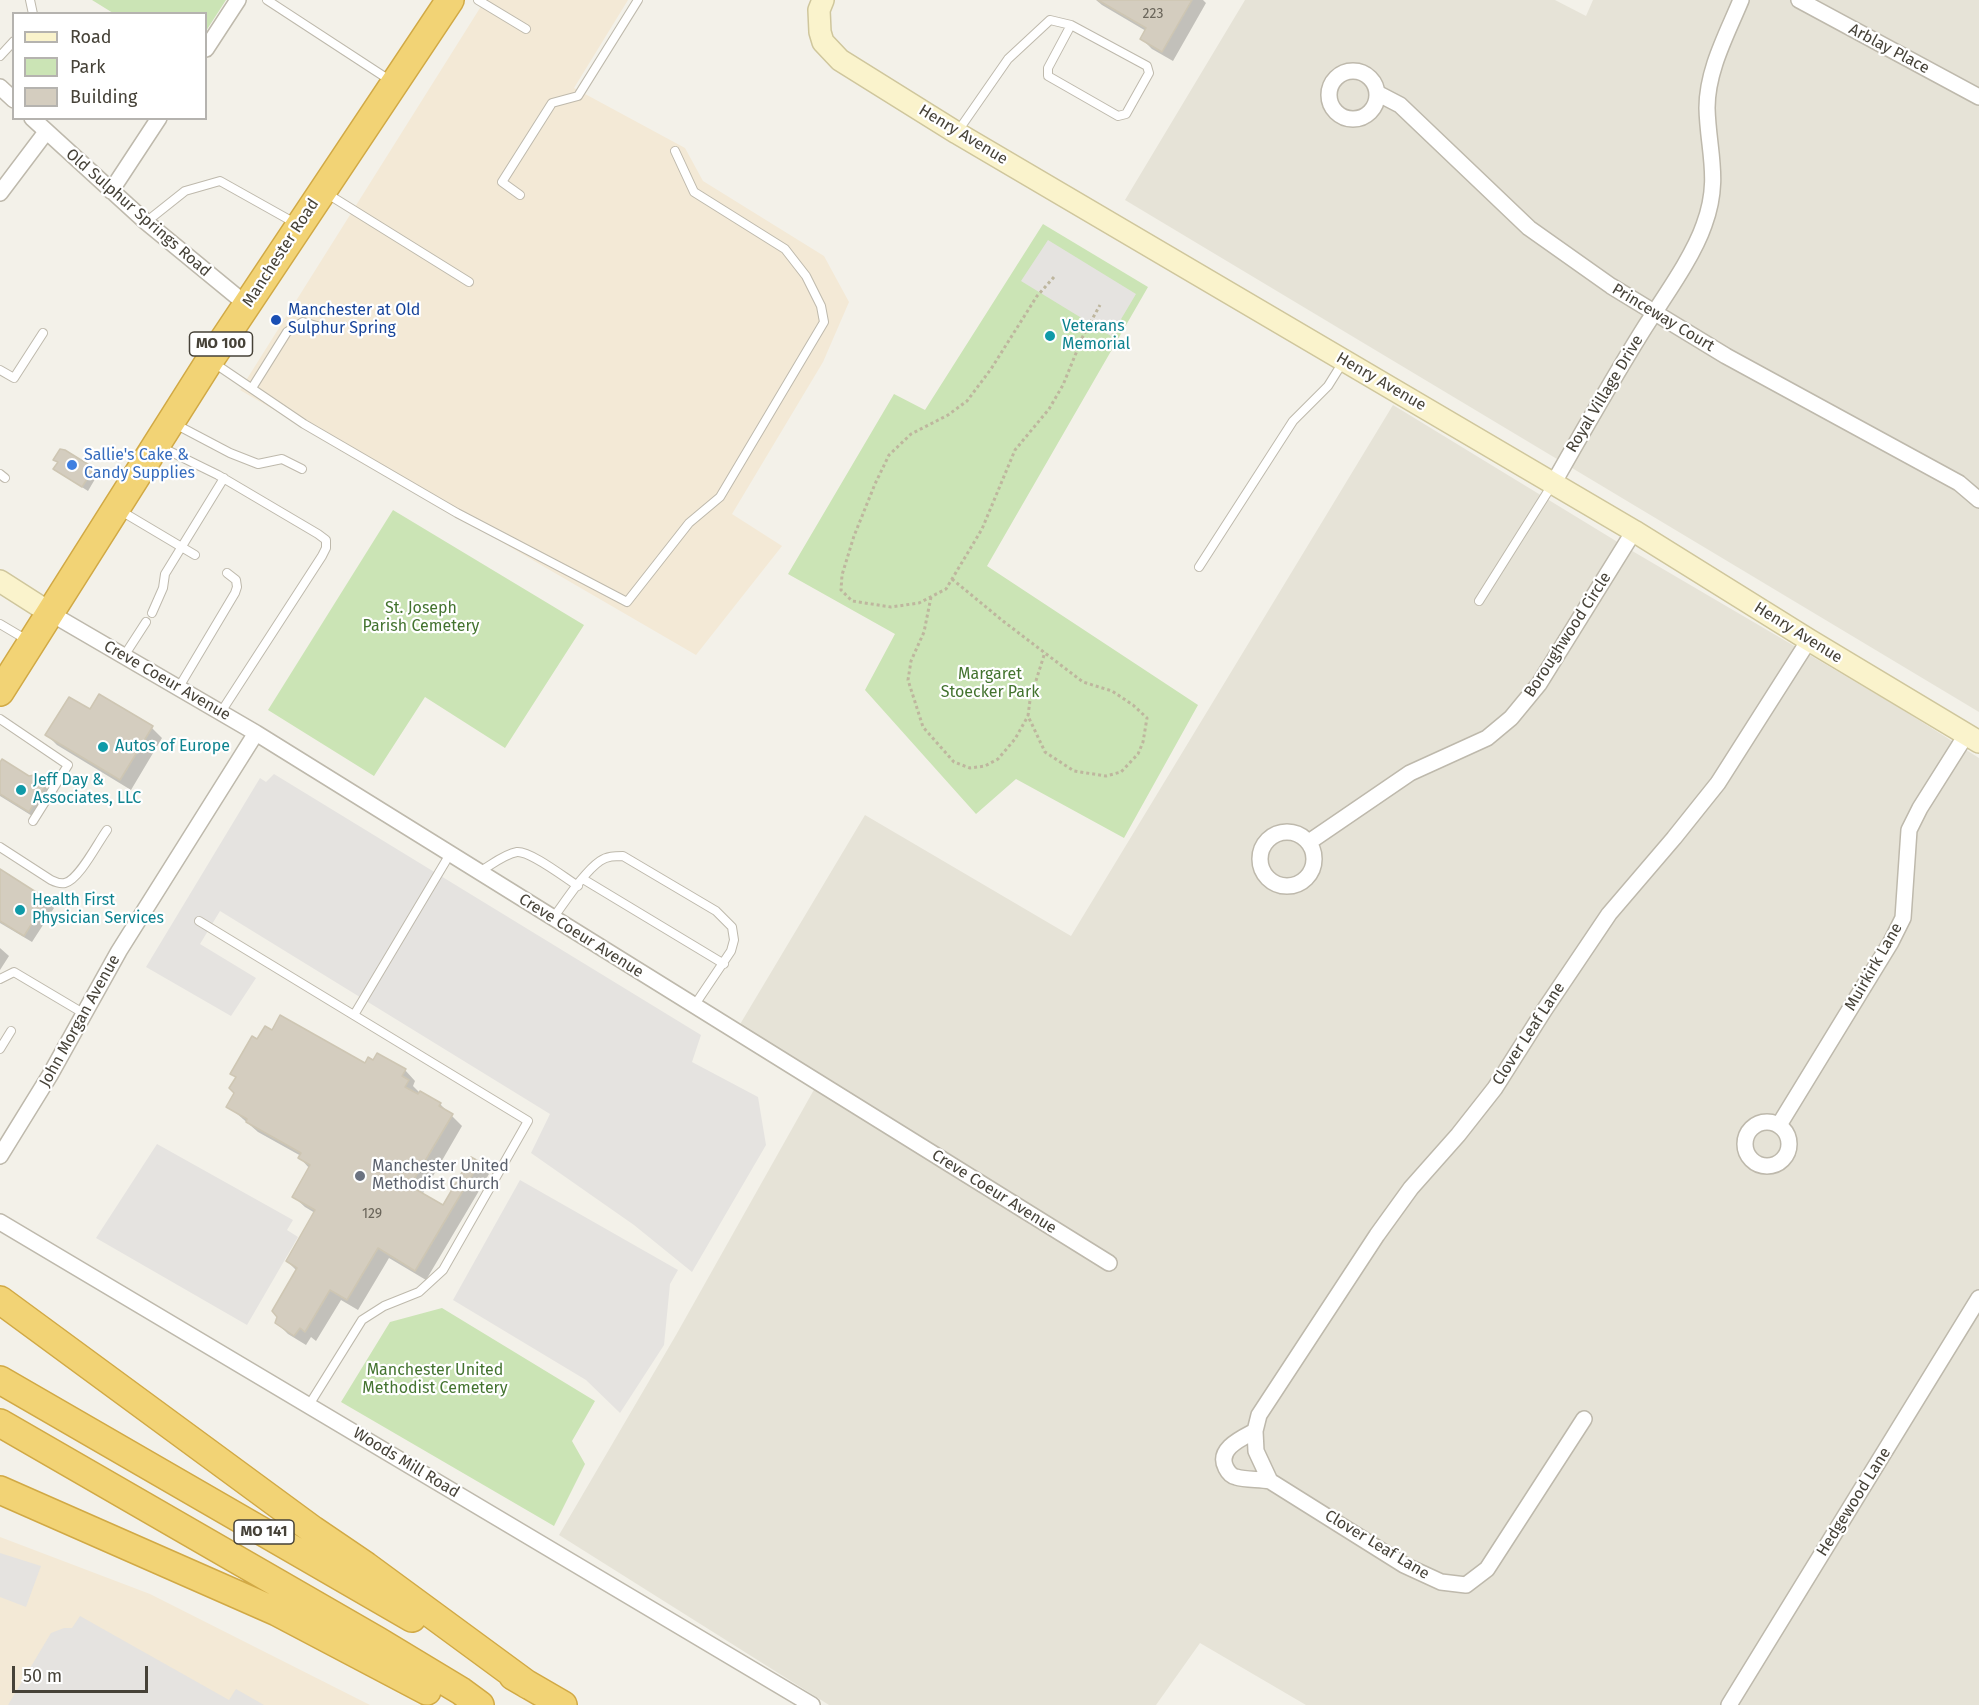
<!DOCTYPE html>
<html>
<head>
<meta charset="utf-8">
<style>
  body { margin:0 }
  #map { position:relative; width:1979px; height:1705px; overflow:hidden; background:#f3f1e9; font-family:"Fira Sans",sans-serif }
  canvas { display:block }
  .legend { position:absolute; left:12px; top:12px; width:195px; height:108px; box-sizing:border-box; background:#fff; border:2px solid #b5b3af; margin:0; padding:8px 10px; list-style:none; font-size:18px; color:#464238 }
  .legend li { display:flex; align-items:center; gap:12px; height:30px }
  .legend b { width:30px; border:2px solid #b5b3af }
  .scale { position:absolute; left:12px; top:1666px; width:136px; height:27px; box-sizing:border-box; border:3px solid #464238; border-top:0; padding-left:8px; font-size:18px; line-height:21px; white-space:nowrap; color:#464238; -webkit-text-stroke:4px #fff; paint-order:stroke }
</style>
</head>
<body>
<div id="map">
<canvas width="1979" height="1705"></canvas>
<ul class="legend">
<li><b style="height:8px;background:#faf3cc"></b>Road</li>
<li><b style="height:16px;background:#cbe4b5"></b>Park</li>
<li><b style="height:16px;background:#d4cdbf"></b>Building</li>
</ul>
<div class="scale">50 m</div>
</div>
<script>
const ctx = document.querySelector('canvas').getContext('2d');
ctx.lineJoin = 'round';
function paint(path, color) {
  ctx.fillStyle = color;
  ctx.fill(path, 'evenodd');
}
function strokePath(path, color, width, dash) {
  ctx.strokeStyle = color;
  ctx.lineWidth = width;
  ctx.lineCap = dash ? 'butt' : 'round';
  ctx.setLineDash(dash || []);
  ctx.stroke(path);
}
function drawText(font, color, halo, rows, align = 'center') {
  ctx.font = font + ' "Fira Sans",sans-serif';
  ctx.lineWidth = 4.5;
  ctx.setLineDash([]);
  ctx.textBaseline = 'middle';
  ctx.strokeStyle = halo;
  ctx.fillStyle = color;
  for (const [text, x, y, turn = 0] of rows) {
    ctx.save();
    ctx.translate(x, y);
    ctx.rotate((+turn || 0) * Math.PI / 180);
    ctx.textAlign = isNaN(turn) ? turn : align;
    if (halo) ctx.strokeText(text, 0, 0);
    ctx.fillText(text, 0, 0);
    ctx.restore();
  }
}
const residential = new Path2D(`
  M1245,0h310l31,16 7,-16h386v712l-854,-512z
  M1393,405l241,147 261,153 84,53v947h-673l-106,-62 -44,62h-327l-270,-170 117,-200 144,-256 -81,-53 126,-211 206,121z`);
const commercial = new Path2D(`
  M485,0h143l-54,88 111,60 18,33 121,75 25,46 -26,60 -91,152 50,32 -86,109 -456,-265z
  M0,1537l150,57 220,111h-370z`);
const green = new Path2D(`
  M92,0h134l-20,31v-17l-93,-1z
  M1043,224l105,63 -161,279 211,139 -74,133 -108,-59 -40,35 -111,-124 30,-56 -107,-60 106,-180 31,16z
  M393,510l191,115 -79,123 -80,-51 -51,79 -106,-66z
  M442,1308l153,93 -23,40 13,23 -31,62 -213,-124 49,-80z`);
const parking = new Path2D(`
  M1048,240l88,54 -25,42 -90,-55z
  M274,774l427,261 -9,27 66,35 8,48 -74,127 -58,-47 -103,-72 19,-39 -330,-203 -20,33 56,34 -25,38 -85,-49 114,-189 6,4z
  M157,1144l136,76 -6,10 11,7 -51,88 -151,-87z
  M520,1180l158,90 -8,14 -6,61 -44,68 -34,-33 -133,-80z
  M0,1553l41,13 -15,41 -26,-10z
  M80,1616l149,84 7,-11 28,16h-256l43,-72 13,-5h8z`);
const shadow = new Path2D(`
  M1096,0h107l3,3 -33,58 -21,-12 -10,-10 4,-8 -44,-26z
  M55,459l38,10 5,5 -10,17 -28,-18 -1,-10z
  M90,711l62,17 10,10 -31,52 -74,-45 -10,-10z
  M0,765l29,13 9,1 14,15 -15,25 -37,-23z
  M0,871l46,29 8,8 -22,34 -32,-19z
  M0,948l9,8 -9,14z
  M365,1065l40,5 10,11 -2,5 7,7 20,11 22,22 -40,69 21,12 36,-44 10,11 -63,106 -37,-22 -31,52 -17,-10 -25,41 -5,-4 -5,8 -18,-11 -11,-11 20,-52 -10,-10 28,-48 -10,-6 -11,-10 16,-28 -10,-11 1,-2 -43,-24 -30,-26 8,-13 1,-15 -5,-4z`);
const building = new Path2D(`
  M1098,0h94l-30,52 -22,-13 6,-11z
  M60,449l5,1 29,18 -12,19 -29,-18 5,-7 -5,-2z
  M99,694l54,32 -33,54 -75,-45 24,-38 21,12z
  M2,759l27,17 5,-1 4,3 1,4 6,4 -16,26 -29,-18v-32z
  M0,869l47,30 -23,37 -24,-15z
  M280,1015l85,48 3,-6 5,3 4,-7 29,16 -4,7 7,4 -4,7 13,7 2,-3 21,12 -2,3 14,8 -43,72 33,19 28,-48 9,5 -65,109 -37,-23 -31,52 -17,-10 -25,42 -5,-4 -6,8 -19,-13 2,-6 -5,-6 25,-43 -11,-7 29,-51 -23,-13 18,-32 -12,-7 3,-5 -55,-31 1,-3 -21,-12 8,-14 -5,-5 7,-11 -6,-3 22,-38 5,3 8,-13 7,4z`);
const path = new Path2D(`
  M1054,277l-17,19 -46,73 -24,32 -19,14 -37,19 -22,21 -14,29 -21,52 -12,39 -1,15 11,11 39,6 28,-4 27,-14 36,-60 33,-79 34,-41 14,-24 20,-49 17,-31
  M952,579l51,42 80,61 29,9 21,14 14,13 -4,24 -5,12 -17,18 -15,4 -32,-5 -29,-19 -17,-36 2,-16 15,-48
  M931,597l-7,35 -13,29 -3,19 15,47 31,35 16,6 15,-2 13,-7 17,-20 13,-23`);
const lane = new Path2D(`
  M30,0l3,14
  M267,0l124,81
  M478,0l48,29
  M0,56l14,-15
  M958,131l50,-72 42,-39 21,5 76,41 2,7 -23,41 -8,2 -70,-40v-8l23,-43
  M326,193l143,89
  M520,195l-18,-13 50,-79 26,-7 60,-96
  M146,222l39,-31 35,-10 75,42
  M214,363l90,61 153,89 170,89 62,-79 31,-26 104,-175 -3,-16 -15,-30 -21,-27 -91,-57 -19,-41
  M0,370l14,8 29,-45
  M252,388l35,-56 16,-10 17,5
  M175,424l55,29 28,11 24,-5 20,10
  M161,447l57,28 100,59 8,6v8l-4,8 -101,156
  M0,474l5,4
  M121,511l74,44
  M1199,567l94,-146 35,-35 15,-24
  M1479,601l73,-116
  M152,613l11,-25 2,-14 59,-96
  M0,624l27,16
  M124,656l22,-34
  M179,687l56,-94 2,-6 -1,-7 -9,-7
  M0,719l68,46 -35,56
  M0,847l51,33c4,2 9,4 14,3 14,-3 33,-41 42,-53
  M479,872c11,-6 25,-18 38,-20 14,-1 48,26 61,34
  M583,879l141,85
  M553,918c12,-16 31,-46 47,-57 7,-5 15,-5 23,-5l93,55 16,16 2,13 -3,11 -37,55
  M199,921l329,200 -85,149 -24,22 -35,14 -22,14 -53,85
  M0,979l14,-7 69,41
  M354,1015l96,-161
  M0,1049l11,-18`);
const street = new Path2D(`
  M1799,0l180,97
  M206,49l32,-49
  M1329 95a24 24 0 1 1 48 0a24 24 0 1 1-48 0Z
  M0,87l14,13
  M1377,93l23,12 129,123 82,58 115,70 233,127 20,17
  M32,118l114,104 101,83
  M111,191l48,-73
  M0,193l46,-61
  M1553,484c30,-53 60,-106 92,-157 19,-30 48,-70 59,-102 17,-45 4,-74 3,-117 0,-38 20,-74 34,-108
  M50,613l206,120 853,530
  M1260 859a27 27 0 1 1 54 0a27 27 0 1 1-54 0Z
  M1309,842l101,-69 77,-35 24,-20 28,-34 95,-153
  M1745 1144a22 22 0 1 1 44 0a22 22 0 1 1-44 0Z
  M1779,1125l112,-183 12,-24 6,-88 11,-22 46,-73
  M0,1156l50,-81 69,-124 137,-218
  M0,1222l812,483
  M1584,1419l-97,150 -21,16 -25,-3 -37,-17 -134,-84 -14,-30 -1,-20 4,-16 118,-180 34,-47 47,-53 37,-47 50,-79 64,-95 65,-76 44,-55 91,-143
  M1255,1431c-13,7 -39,18 -29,37 2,4 5,8 10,9 10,3 23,2 34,4
  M1729,1705l250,-407`);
const secondary = new Path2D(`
  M823,0l-4,10 1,22 3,10 17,18 117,73 677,398 175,109 170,102
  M0,581l50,32`);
const highway = new Path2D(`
  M0,692l210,-332 240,-360
  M0,1300l313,230 53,36 162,119
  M0,1380l412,238
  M0,1423l378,218 83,50 19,14
  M0,1490l277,122 150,79
  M513,1676l50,29`);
const markers = [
  [276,320,6,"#1a4fb4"],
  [1050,336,6,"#0f9aa8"],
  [72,465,6,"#3f7fe0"],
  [103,747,6,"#0f9aa8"],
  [21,790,6,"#0f9aa8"],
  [20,910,6,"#0f9aa8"],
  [360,1176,6,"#6b7280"]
];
const numberNames = [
  ["223",1153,14],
  ["129",372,1214]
];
const shields = [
  [221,344,63],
  [264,1532,60]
];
const shieldNames = [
  ["MO 100",221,344],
  ["MO 141",264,1532]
];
const streetNames = [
  ["Arblay Place",1889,49,28],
  ["Henry Avenue",963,135,31],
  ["Old Sulphur Springs Road",138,213,41],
  ["Manchester Road",281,253,-57],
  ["Princeway Court",1663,318,31],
  ["Henry Avenue",1381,382,30],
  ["Royal Village Drive",1605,394,-59],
  ["Henry Avenue",1798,633,32],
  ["Boroughwood Circle",1568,635,-57],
  ["Creve Coeur Avenue",167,681,30],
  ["Creve Coeur Avenue",581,936,32],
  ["Muirkirk Lane",1874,967,-60],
  ["John Morgan Avenue",80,1021,-61],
  ["Clover Leaf Lane",1529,1034,-57],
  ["Creve Coeur Avenue",994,1192,32],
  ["Woods Mill Road",406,1463,31],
  ["Hedgewood Lane",1854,1502,-58],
  ["Clover Leaf Lane",1377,1545,31]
];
const transitNames = [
  ["Manchester at Old",288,311],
  ["Sulphur Spring",288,329]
];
const cultureNames = [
  ["Veterans",1062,327],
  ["Memorial",1062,345],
  ["Autos of Europe",115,747],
  ["Jeff Day &",33,781],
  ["Associates, LLC",33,799],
  ["Health First",32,901],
  ["Physician Services",32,919]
];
const shopNames = [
  ["Sallie's Cake &",84,456],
  ["Candy Supplies",84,474]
];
const parkNames = [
  ["St. Joseph",421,609],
  ["Parish Cemetery",421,627],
  ["Margaret",990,675],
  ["Stoecker Park",990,693],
  ["Manchester United",435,1371],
  ["Methodist Cemetery",435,1389]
];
const worshipNames = [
  ["Manchester United",372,1167],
  ["Methodist Church",372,1185]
];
paint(residential, '#e6e3d7');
paint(commercial, '#f3e9d6');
paint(green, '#cbe4b5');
paint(parking, '#e5e3e0');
paint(shadow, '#0003');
paint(building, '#d4cdbf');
strokePath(building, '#cec6b3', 1.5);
strokePath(lane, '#beb9ac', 10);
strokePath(street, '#beb9ac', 18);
strokePath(secondary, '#cfc69c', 24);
strokePath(highway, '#d1a945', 30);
strokePath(path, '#beb69e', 3, [3, 3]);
strokePath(lane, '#fff', 8);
strokePath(street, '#fff', 15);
strokePath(secondary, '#faf3cc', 21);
strokePath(highway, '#f2d375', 27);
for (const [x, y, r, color] of markers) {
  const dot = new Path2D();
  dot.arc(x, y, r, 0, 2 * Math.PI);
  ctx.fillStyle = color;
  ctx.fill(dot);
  strokePath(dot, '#fff', 2);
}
drawText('14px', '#6a655a', null, numberNames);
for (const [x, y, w] of shields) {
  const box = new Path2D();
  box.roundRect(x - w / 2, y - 12, w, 24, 4.5);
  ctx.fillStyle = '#fff';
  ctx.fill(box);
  strokePath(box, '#464238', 1.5);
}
drawText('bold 15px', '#464238', null, shieldNames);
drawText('16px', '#464238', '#fff', streetNames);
drawText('16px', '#164399', '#fff', transitNames, 'left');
drawText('16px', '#0d838f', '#fff', cultureNames, 'left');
drawText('16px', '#366cbe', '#fff', shopNames, 'left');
drawText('16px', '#43732f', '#fff', parkNames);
drawText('16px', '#5b616d', '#fff', worshipNames, 'left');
</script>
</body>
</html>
